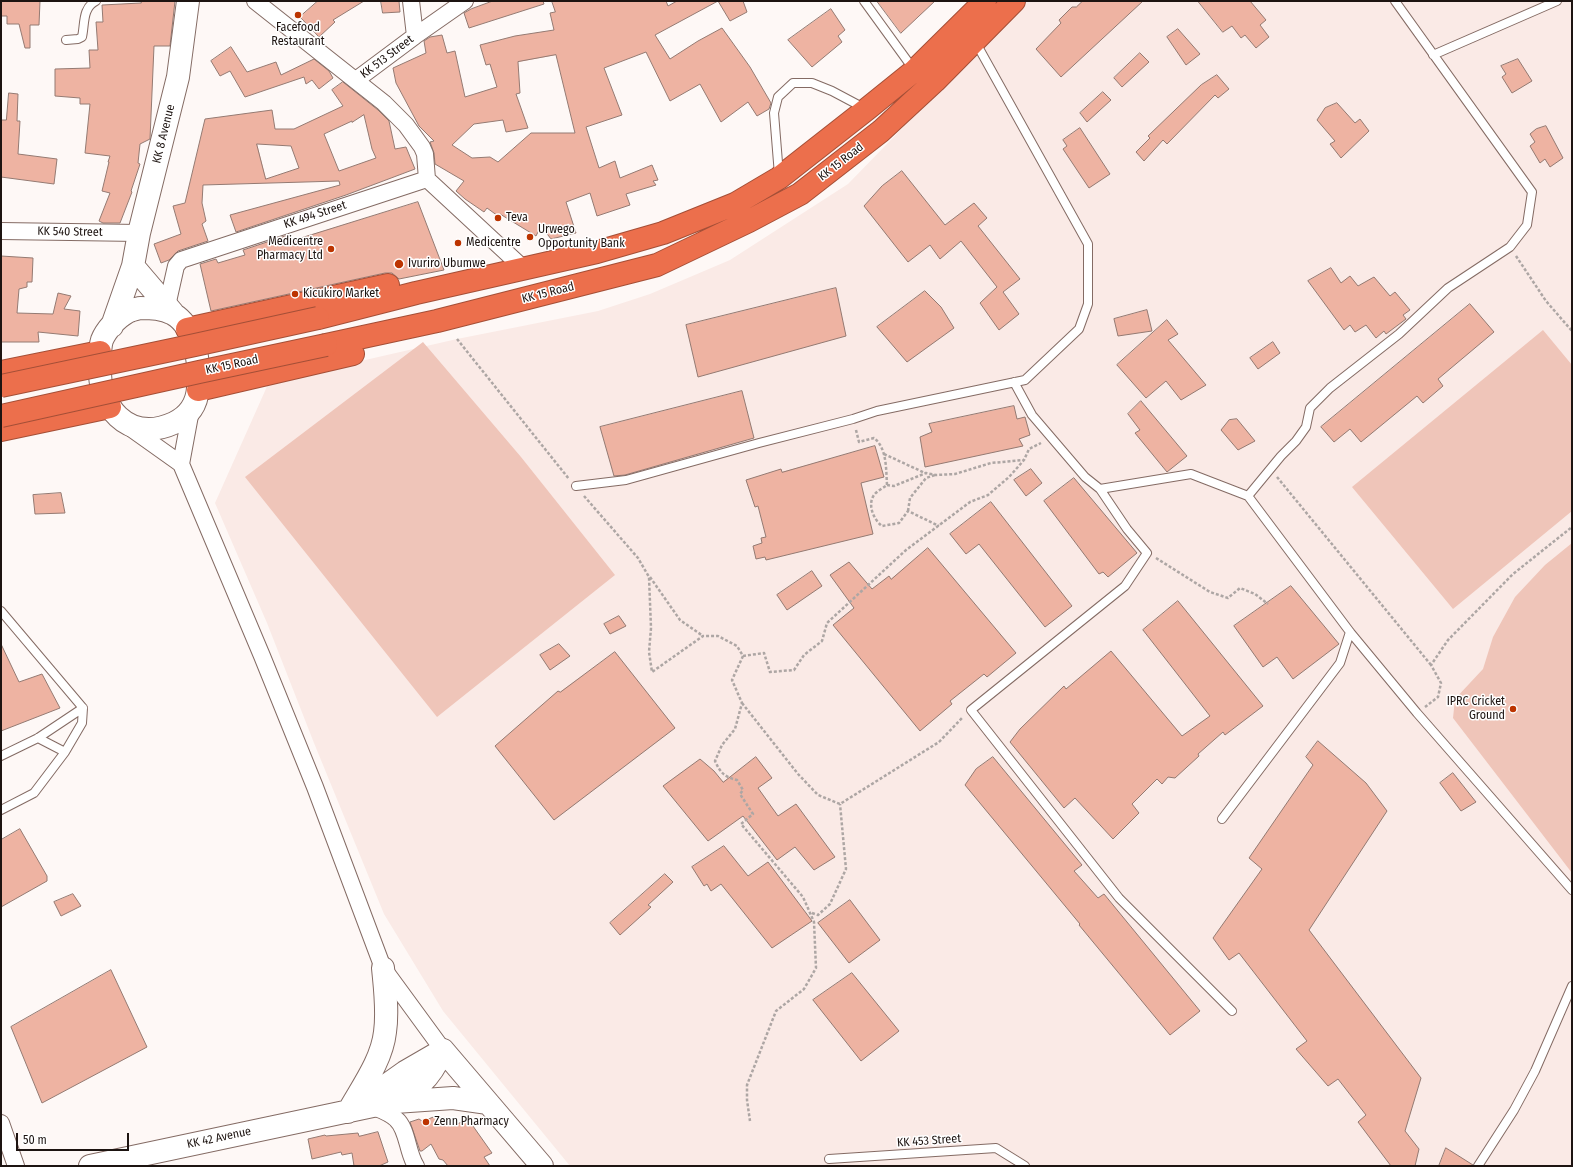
<!DOCTYPE html>
<html>
<head>
<meta charset="utf-8">
<style>
  body { margin:0 }
  #map { position:relative; width:1573px; height:1167px; overflow:hidden; background:#fef8f6; font-family:"Fira Sans Condensed",sans-serif }
  canvas { display:block }
  .frame { position:absolute; inset:0; border:2px solid #1d1411; pointer-events:none }
  .scale { position:absolute; left:16px; top:1133px; width:113px; height:18px; box-sizing:border-box; border:2px solid #1d1411; border-top:0; padding-left:5px; font-size:12px; line-height:14px; white-space:nowrap; color:#1d1411; -webkit-text-stroke:3px #fff; paint-order:stroke }
</style>
</head>
<body>
<div id="map">
<canvas width="1573" height="1167"></canvas>
<div class="frame"></div>
<div class="scale">50 m</div>
</div>
<script>
const ctx = document.querySelector('canvas').getContext('2d');
ctx.lineJoin = 'round';
function paint(path, color) {
  ctx.fillStyle = color;
  ctx.fill(path, 'evenodd');
}
function strokePath(path, color, width, dash) {
  ctx.strokeStyle = color;
  ctx.lineWidth = width;
  ctx.lineCap = dash ? 'butt' : 'round';
  ctx.setLineDash(dash || []);
  ctx.stroke(path);
}
function drawText(font, color, halo, rows, align = 'center') {
  ctx.font = font + ' "Fira Sans Condensed",sans-serif';
  ctx.lineWidth = 3;
  ctx.setLineDash([]);
  ctx.textBaseline = 'middle';
  ctx.strokeStyle = halo;
  ctx.fillStyle = color;
  for (const [text, x, y, turn = 0] of rows) {
    ctx.save();
    ctx.translate(x, y);
    ctx.rotate((+turn || 0) * Math.PI / 180);
    ctx.textAlign = isNaN(turn) ? turn : align;
    if (halo) ctx.strokeText(text, 0, 0);
    ctx.fillText(text, 0, 0);
    ctx.restore();
  }
}
const built = new Path2D(`
  M1026,1h546v1165h-1002l-127,-155 -59,-97 -70,-171 -47,-120 -52,-120 54,-121 188,-43 141,-28 52,-17 80,-34 118,-76z`);
const green = new Path2D(`
  M1543,330l29,35v146l-119,98 -101,-122z
  M423,342l98,115 94,118 -178,142 -192,-240z
  M1572,543v330l-119,-155 2,-19 28,-30 10,-32 22,-40 30,-32z`);
const building = new Path2D(`
  M1,1h39l-1,24h-9v23h-5l-6,-24h-12v-8h-6z
  M141,1h34l-5,45h-16l-4,93 -10,5 -2,19 2,1 -9,27 1,1 -12,31h-17l-4,-2 11,-28 -8,-2 7,-29h-1l2,-6 -25,-3 5,-49h-10v-6l-25,-2v-27l35,-1 -1,-18h9l-2,-28h7l-1,-17 39,-2z
  M318,1h46l-31,19 2,2 -16,15 -19,-20z
  M381,1h18l1,11 -17,1z
  M493,1h50l1,3 -75,24 -5,-15 7,-4z
  M552,1h114l2,5 9,-5h66l4,11 -17,9 -12,-20 -63,34 15,24 28,-18 24,-13 28,39 21,36 -2,6 -12,7 -9,-14 -27,20 -21,-38 -30,17 -24,-49 -42,16 18,47 -36,12 13,41 16,-7 5,17 32,-13 6,15 -5,1 3,4 -30,9 4,11 -33,11 -7,-23 -24,9 10,31 -25,6 -10,-13 -5,10 -36,-22 -2,2 -11,-8 -3,4 -19,-13 -9,-8 8,-10 -29,-17 -1,-11 -4,-11 4,-1 -15,-15 -23,-43 -3,-15 33,-15 -2,-12 6,-4 12,-2 5,18 8,-2 10,46 32,-10 -7,-23 -4,1 -6,-20 35,-9 39,-6 -4,-17 5,-1zM556,55l19,78h-44l-33,29 -8,-5 -18,1 -20,-13 22,-21 29,-4 3,12 22,-4 -12,-34 4,-1 -2,-31z
  M877,1h58l-34,32z
  M1083,1h60l-82,76 -25,-28 25,-26 -2,-3 13,-13h4z
  M1198,1h52l16,19 -6,5 9,12 -13,11 -11,-13 -4,3 -9,-12 -9,6z
  M831,9l14,21 -7,6 4,6 -30,25 -24,-27z
  M1178,29l22,25 -14,11 -19,-28z
  M231,47l16,25 29,-10 5,13 33,-16 15,12 4,7 -14,11 -7,-9 -6,4 -2,-7 -59,20 -15,-26 -10,5 -9,-15z
  M1140,53l9,9 -27,25 -8,-9z
  M1518,59l14,22 -20,12 -10,-16 4,-3 -5,-8z
  M1217,75l12,14 -11,9 -3,-3 -48,49 -4,-4 -19,21 -8,-9 14,-14 -2,-2 53,-51z
  M343,82l35,28 11,11 6,28 11,-2 9,22 -69,26 -110,37 -6,-17 110,-30 -1,-4 -136,4 -1,18 4,18 -4,3 6,17 -30,10 -9,9 -8,3 -7,-19 27,-10 -8,-28 12,-3 20,-84 67,-9 3,19h19l49,-23 -11,-16zM364,115l8,34 4,9 -37,13 -15,-37 28,-13v1zM257,144l34,2 8,22 -33,11z
  M1103,92l8,8 -24,22 -7,-9z
  M9,93l9,1 -1,27h3l-2,33 39,5 -3,25 -53,-7v-57h5z
  M1337,103l18,20 5,-4 9,12 -28,27 -11,-14 5,-3 -18,-21 8,-12z
  M1546,126l17,32 -13,9 -5,-8 -5,4 -10,-17 5,-4 -5,-8 6,-5z
  M1080,128l30,46 -21,14 -26,-39 4,-3 -4,-6z
  M902,171l43,54 29,-22 13,15 -9,8 42,53 -17,13 16,22 -20,16 -19,-27 17,-16 -36,-46 -21,18 -10,-14 -22,17 -44,-56 18,-20z
  M418,202l26,68 -45,9 -7,-6h-7l-174,38 -11,-47 16,-5 2,4 27,-8 -2,-5 45,-15 2,6z
  M1,256l32,2 -1,24h-5v5l-8,2 -2,24 36,1 5,-21 13,3 -7,13 16,2 -2,25 -40,-4 1,10h-38z
  M1331,268l10,15 9,-7 8,10 16,-9 16,19 5,-4 15,18 -7,5 3,4 -20,15 -2,-3 -8,7 -10,-13 -11,7 -5,-7 -6,5 -36,-49z
  M836,288l10,48 -148,41 -12,-52z
  M925,291l16,16 13,21 -47,34 -30,-35z
  M1470,304l24,28 -56,47 5,7 -20,17 -6,-7 -56,46 -11,-13 -16,13 -13,-15z
  M1147,310l5,21 -34,5 -4,-17z
  M1167,320l11,14 -10,6 38,45 -25,15 -15,-19 -20,17 -29,-33z
  M1273,342l7,11 -22,16 -8,-11z
  M742,391l12,47 -129,37 -11,1 -14,-49z
  M1141,401l46,55 -20,16 -32,-39 5,-3 -12,-16z
  M1014,406l3,13 8,-2 5,18 -11,4 4,7 -98,21 -5,-30 12,-5 -3,-8z
  M1237,419l18,22 -17,9 -17,-20 8,-10z
  M875,446l9,31 -23,6 12,51 -107,26 -1,-3 -9,2 -3,-13 9,-3 -1,-5 5,-1 -8,-31 -3,1 -9,-27 35,-11 1,3z
  M1031,469l11,14 -16,13 -12,-16z
  M1074,478l63,75 -29,24 -5,-5 -4,2 -55,-73z
  M61,493l4,20 -30,1 -2,-19z
  M991,502l81,104 -27,21 -66,-83 -13,10 -16,-20z
  M928,548l88,105 -29,24 -3,-3 -34,27 2,3 -32,27 -87,-106 21,-17 -24,-33 19,-13 23,27 17,-13 2,3z
  M812,571l10,15 -35,24 -10,-15z
  M1291,586l48,58 -46,35 -16,-22 -14,10 -29,-41z
  M1178,601l85,105 -38,29 -2,-3 -25,22 1,2 -24,22 -7,-1 -6,7 -5,-5 -25,25 7,9 -26,26 -38,-41 -11,10 -54,-66 10,-13 44,-43 2,3 45,-38 71,85 28,-20 -67,-86z
  M619,616l7,10 -16,8 -6,-10z
  M1,644l18,38 23,-8 18,34 -59,23z
  M559,644l11,12 -20,14 -10,-15z
  M615,652l60,76 -121,92 -59,-74 63,-55 2,1z
  M1318,741l48,42 21,28 -78,119 112,148 -16,53 14,18 -4,17h-24l-33,-44 8,-7 -28,-36 -10,7 -32,-37 11,-8 -68,-88 -10,7 -16,-22 49,-69 -13,-11 64,-93 -7,-8z
  M756,757l16,21 -14,10 20,28 18,-12 39,53 -21,13 -19,-23 -18,13 -34,-44 -35,25 -45,-55 37,-27 14,12 9,11z
  M993,757l89,108 -8,6 24,27 6,-4 96,117 -30,24 -91,-110 1,-1 -115,-139 11,-16z
  M1453,773l23,29 -15,9 -21,-28z
  M20,829l27,47v5l-46,26v-67z
  M724,846l24,30 20,-14 44,59 -40,27 -51,-64 -10,7 -4,-7 -3,2 -12,-19z
  M665,874l8,8 -25,23 3,2 -31,28 -10,-12z
  M73,894l8,12 -20,10 -7,-14z
  M850,900l30,40 -31,23 -31,-40z
  M111,970l36,77 -105,56 -31,-76z
  M852,973l47,58 -38,30 -48,-61z
  M434,1117l15,1 4,8 15,-7 24,34 -8,4 6,9h-42l-5,-6 -4,-1 -8,-15 -9,7h-2l-10,-29 9,-3 3,2z
  M378,1132l10,30 -9,4h-25l-2,-13 -10,2 -1,-3 -29,7 -4,-20 17,-4 1,1 32,-3 1,3z
  M1446,1148l27,17v1h-34z`);
const path = new Path2D(`
  M1516,256l30,45 26,30
  M457,339l112,140
  M856,430l3,12 15,-4c13,10 12,31 13,47 -4,3 -10,6 -13,10 -7,10 0,25 8,31l17,-3 9,-12 31,15
  M884,454l41,19
  M1277,477l154,188
  M887,485l7,1 32,-13 10,2 19,-1 36,-11 33,-3
  M584,496l54,62 11,19 2,51 -2,24 3,20 51,-36h15l19,10 6,10 -11,24 10,23 -7,26 -13,16 -7,16c5,11 9,16 22,19l6,10 -3,4 13,20 -12,10 62,73 11,25 2,46 -12,21 -28,22 -29,74v15l3,21
  M908,511l2,-13 16,-20 9,-3
  M1156,558l54,34 18,6 12,-10 15,6 13,10
  M650,577l30,43 23,16
  M743,656l21,-3 6,19 24,-2 10,-15 18,-14 5,-18 79,-73 64,-48 18,-7 21,-18 15,-17 5,-11 12,-6
  M742,703l56,71 20,21 22,9 99,-62 24,-25
  M1425,707l13,-10 3,-14 -10,-18 17,-25 65,-66 59,-47
  M812,913l6,2 12,-11 16,-35 -6,-65`);
const lane = new Path2D(`
  M864,1l50,69
  M66,40l12,-1 4,-2c3,-13 0,-29 14,-36
  M1433,55l124,-54
  M779,175l-5,-62 4,-16 15,-14h19l20,8 32,17
  M1014,382l18,33 53,62 15,12 91,-15 57,22 102,136 67,81 155,177
  M576,486l50,-6 133,-37 94,-24 24,-8 148,-31 54,-51 9,-25v-60l-112,-201
  M1100,489l27,40 20,24 -22,33 -154,124 148,188 113,113
  M1248,496l33,-40 15,-15 10,-14 4,-19 20,-20 69,-54 49,-46 62,-41 17,-22 5,-33 -137,-191
  M1,611l82,97 -45,30 -37,18
  M38,738l27,14 17,-29 1,-15
  M1,810l33,-17 31,-41
  M1222,819l118,-156 10,-31
  M829,1159l167,-11 29,18
  M1478,1166l36,-56 21,-39 37,-85`);
const street = new Path2D(`
  M255,1l129,102 22,22 16,22 3,7 2,25
  M411,1l4,35
  M356,80l59,-44 50,-35
  M1,231l138,2
  M167,306l9,-40 5,-6 246,-81 96,89
  M129,427l52,37 81,192 53,131 68,181 60,82
  M181,464l10,-54
  M374,1107c7,3 16,6 22,12 12,10 11,34 20,47
  M1,1123l15,43`);
const secondary = new Path2D(`
  M133,266l40,47
  M140,308c11,0 23,0 33,6 23,13 27,50 25,74 -1,16 -9,28 -24,35 -46,21 -78,-17 -74,-62 0,-7 0,-15 2,-21 4,-10 15,-22 24,-27 4,-3 10,-4 14,-5z
  M112,326l21,-60 6,-33 39,-156 10,-76
  M443,1050l99,116
  M395,1102l58,-4 35,5
  M357,1106l48,-34 38,-22
  M348,1112c14,-25 34,-52 37,-80 3,-21 0,-43 -2,-64
  M90,1166l297,-63c31,-15 42,-21 56,-53`);
const highway = new Path2D(`
  M318,318l98,-25 181,-41 66,-19 72,-29 44,-26 88,-69 47,-38 71,-70
  M187,329l201,-44
  M326,345l111,-24 220,-56 92,-44 51,-27 81,-63 54,-50 79,-80
  M1,372l99,-20
  M198,390l155,-36
  M1,430l109,-23`);
const highwayBridge = new Path2D(`
  M1,386l194,-41 123,-27
  M1,416l198,-44 127,-27`);
const markers = [
  [298,15,4,"#bc3400"],
  [498,218,4,"#bc3400"],
  [530,237,4,"#bc3400"],
  [458,243,4,"#bc3400"],
  [331,249,4,"#bc3400"],
  [399,264,5,"#bc3400"],
  [295,294,4,"#bc3400"],
  [1513,709,4,"#bc3400"],
  [426,1122,4,"#bc3400"]
];
const poiNames = [
  ["Facefood",298,28,"center"],
  ["Restaurant",298,42,"center"],
  ["Teva",506,218],
  ["Urwego",538,230],
  ["Opportunity Bank",538,244],
  ["Medicentre",323,242,"right"],
  ["Pharmacy Ltd",323,256,"right"],
  ["Medicentre",466,243],
  ["Ivuriro Ubumwe",408,264],
  ["Kicukiro Market",303,294],
  ["IPRC Cricket",1505,702,"right"],
  ["Ground",1505,716,"right"],
  ["Zenn Pharmacy",434,1122]
];
const streetNames = [
  ["KK 513 Street",387,57,-37],
  ["KK 8 Avenue",164,134,-76],
  ["KK 15 Road",841,162,-38],
  ["KK 494 Street",315,215,-18],
  ["KK 540 Street",70,232,1],
  ["KK 15 Road",548,293,-14],
  ["KK 15 Road",232,365,-12],
  ["KK 42 Avenue",219,1138,-12],
  ["KK 453 Street",929,1141,-4]
];
paint(built, '#faeae6');
paint(green, '#efc5b9');
paint(building, '#eeb3a2');
strokePath(building, '#947a72', 1);
strokePath(lane, '#846b64', 10);
strokePath(street, '#846b64', 18);
strokePath(secondary, '#846b64', 24);
strokePath(highway, '#a44f37', 24);
strokePath(path, '#ada6a4', 2.5, [3, 2]);
strokePath(lane, '#fff', 8);
strokePath(street, '#fff', 16);
strokePath(secondary, '#fff', 22);
strokePath(highway, '#ec6f4c', 22);
strokePath(highwayBridge, '#a44f37', 24, []);
strokePath(highwayBridge, '#ec6f4c', 22);
for (const [x, y, r, color] of markers) {
  const dot = new Path2D();
  dot.arc(x, y, r, 0, 2 * Math.PI);
  ctx.fillStyle = color;
  ctx.fill(dot);
  strokePath(dot, '#fff', 1.5);
}
drawText('12px', '#1d1411', '#fff', poiNames, 'left');
drawText('12px', '#1d1411', '#fff', streetNames);
</script>
</body>
</html>
